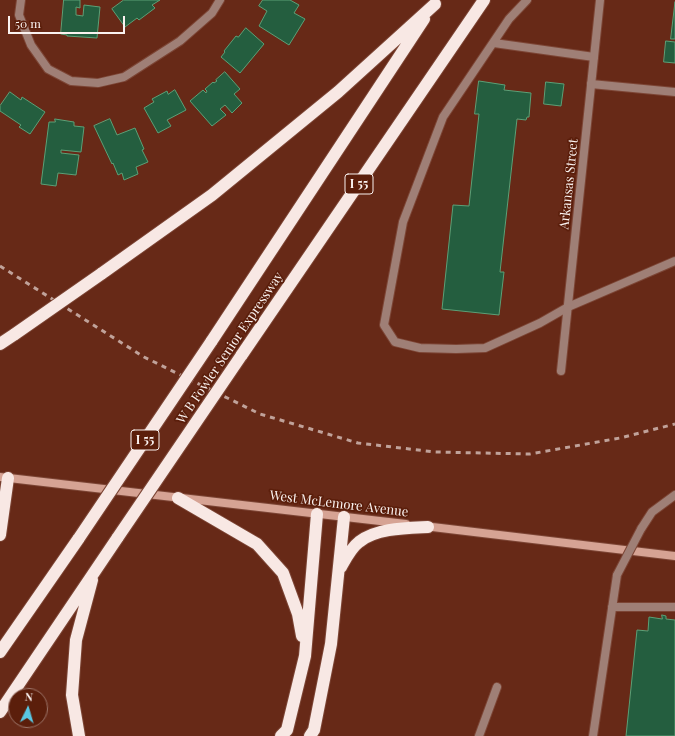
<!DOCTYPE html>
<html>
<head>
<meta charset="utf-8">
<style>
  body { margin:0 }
  #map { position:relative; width:675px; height:736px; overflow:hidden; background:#672917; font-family:"Playfair Display",serif }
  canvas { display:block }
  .north { position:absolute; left:8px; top:688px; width:40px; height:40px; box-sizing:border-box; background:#5b1e0b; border:1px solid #9b7367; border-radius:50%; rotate:5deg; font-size:11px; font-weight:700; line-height:16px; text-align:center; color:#faf2f0 }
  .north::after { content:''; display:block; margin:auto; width:14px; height:18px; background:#59c8e4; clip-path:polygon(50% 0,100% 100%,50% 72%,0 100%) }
  .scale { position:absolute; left:8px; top:16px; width:117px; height:18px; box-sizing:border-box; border:2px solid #faf2f0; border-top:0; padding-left:5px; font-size:12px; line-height:14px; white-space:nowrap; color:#faf2f0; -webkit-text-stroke:3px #5b1e0b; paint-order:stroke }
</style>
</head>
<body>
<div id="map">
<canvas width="675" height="736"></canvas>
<div class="north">N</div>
<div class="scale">50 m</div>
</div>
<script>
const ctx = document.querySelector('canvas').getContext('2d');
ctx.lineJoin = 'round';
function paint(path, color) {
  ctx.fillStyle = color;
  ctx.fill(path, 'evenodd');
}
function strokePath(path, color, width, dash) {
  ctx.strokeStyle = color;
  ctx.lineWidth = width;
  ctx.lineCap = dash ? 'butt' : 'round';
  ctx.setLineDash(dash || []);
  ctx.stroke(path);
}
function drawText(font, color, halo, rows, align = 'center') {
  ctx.font = font + ' "Playfair Display",serif';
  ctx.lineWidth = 3.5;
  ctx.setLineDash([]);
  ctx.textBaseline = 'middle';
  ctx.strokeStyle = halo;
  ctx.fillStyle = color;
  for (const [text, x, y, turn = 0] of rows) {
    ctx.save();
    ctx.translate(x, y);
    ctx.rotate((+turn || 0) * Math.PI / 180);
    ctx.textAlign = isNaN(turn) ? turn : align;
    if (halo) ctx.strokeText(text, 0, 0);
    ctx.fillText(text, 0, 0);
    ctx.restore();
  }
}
const building = new Path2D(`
  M64,0h16v8l-4,-1v8l7,1 1,-11 16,2 -3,31 -30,-2v-1l-6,-1z
  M124,0h36l-8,5 3,3 -16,12 -2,-2 -12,9 -13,-18z
  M263,0h27l9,5 -5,8 11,6 -16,26 -30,-19 8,-15 -8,-5z
  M675,2v37h-4z
  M246,28l18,16 -24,29 -19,-16 4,-5 -1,-1 12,-15 2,1z
  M666,41l9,1v21l-11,-1z
  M225,72l15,17 -6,5 8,9 -10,10 -7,-8 -5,4 6,6 -14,11 -22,-25 13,-11 3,3 1,-2 -2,-2 8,-7 1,1 3,-2 -1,-1z
  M479,81l26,4 -1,5 27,3 -2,24h-2l-1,3 -9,-1 -17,153h4l-5,43 -57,-6 11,-104 16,1 10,-92h-4z
  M546,82l18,2 -3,22 -17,-2z
  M175,90l11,20 -19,10 4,6 -13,7 -14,-25 10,-6 -2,-3 15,-8 1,3z
  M10,92l11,8 1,-3 23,15 -15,22 -11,-7 2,-2 -21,-14v-5z
  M55,119l19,3v4l10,1 -3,25 -20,-2v3l18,2 -3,20 -18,-2 -2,13 -15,-2 8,-62h6z
  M110,119l7,16 18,-7 9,21 -2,1 6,12 -12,5 2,7 -14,6 -2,-7 -4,2 -5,-12 -1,1 -18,-38z
  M662,615l4,1v3l9,1v116h-49l11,-106 11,1 1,-14 13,2z`);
const service = new Path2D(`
  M527,0l-18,19 -66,98 -40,105 -19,103 11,17 25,6 36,1 29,-1 55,-25 28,-16 107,-46
  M494,43l100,14
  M591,84l84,8
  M641,529l11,-17 23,-17
  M612,607h63
  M479,736l18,-49
  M593,736l24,-161`);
const minor = new Path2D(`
  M21,0l-2,15 12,30 17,24 23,12 27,2 26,-6 56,-36 32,-28 8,-13
  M561,371l39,-371`);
const secondary = new Path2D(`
  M0,477l406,47
  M424,526l251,30`);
const motorway = new Path2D(`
  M101,274l111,-79 126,-103 97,-88
  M211,342l213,-323
  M0,344l15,-10
  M241,356l243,-356
  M178,498l79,46 26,29 15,41 4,22
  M0,535l8,-57
  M341,567c5,-9 10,-19 18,-25 17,-14 48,-14 69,-15
  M0,652l79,-114
  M0,712l118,-175
  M79,736l-7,-41 4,-55 16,-60
  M281,736l6,-6 18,-74 12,-142
  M310,736l4,-6 17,-86 13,-127`);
const rail = new Path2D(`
  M0,266l144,91 116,57 98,29 77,9 95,2 90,-16 55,-14`);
const serviceBridge = new Path2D(`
  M617,575l24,-46`);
const motorwayBridge = new Path2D(`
  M15,334l86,-60
  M118,537l123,-181
  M79,538l132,-196`);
const shields = [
  [359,184,28],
  [145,440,28]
];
const shieldNames = [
  ["I 55",359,184],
  ["I 55",145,440]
];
const streetNames = [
  ["Arkansas Street",569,184,-84],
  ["W B Fowler Senior Expressway",230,348,-56],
  ["West McLemore Avenue",339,504,7]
];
paint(building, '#245e3f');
strokePath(building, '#5ba077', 1);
strokePath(service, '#7c4535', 10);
strokePath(minor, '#7c4535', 10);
strokePath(secondary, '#7c4535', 10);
strokePath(motorway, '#7c4535', 14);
strokePath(service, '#9f7f76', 8);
strokePath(minor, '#9f7f76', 8);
strokePath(secondary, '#d6a394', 8);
strokePath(motorway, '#f8e8e4', 12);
strokePath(rail, '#c0a29a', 3, [5, 5]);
strokePath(serviceBridge, '#7c4535', 10, []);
strokePath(motorwayBridge, '#7c4535', 14, []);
strokePath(serviceBridge, '#9f7f76', 8);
strokePath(motorwayBridge, '#f8e8e4', 12);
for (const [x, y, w] of shields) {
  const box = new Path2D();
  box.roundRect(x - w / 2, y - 10, w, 20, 3);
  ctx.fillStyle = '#5b1e0b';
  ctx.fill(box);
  strokePath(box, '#faf2f0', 1);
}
drawText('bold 12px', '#faf2f0', null, shieldNames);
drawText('13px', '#faf2f0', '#5b1e0b', streetNames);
</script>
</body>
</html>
